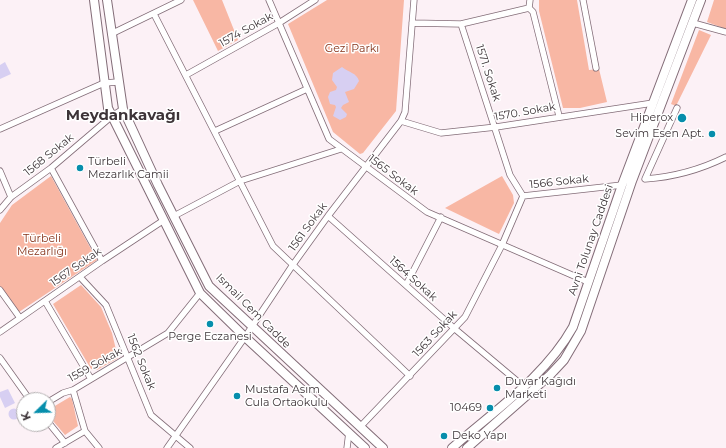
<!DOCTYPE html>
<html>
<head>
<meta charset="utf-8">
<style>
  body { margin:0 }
  #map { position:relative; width:726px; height:448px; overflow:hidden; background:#fcf1f6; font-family:Montserrat,sans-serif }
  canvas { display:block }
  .north { position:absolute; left:16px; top:392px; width:40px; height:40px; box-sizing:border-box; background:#fff; border:1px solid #b1aeaf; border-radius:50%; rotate:247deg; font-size:11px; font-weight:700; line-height:16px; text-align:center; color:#3d3438 }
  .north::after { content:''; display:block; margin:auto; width:14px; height:18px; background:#068eac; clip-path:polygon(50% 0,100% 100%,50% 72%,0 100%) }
</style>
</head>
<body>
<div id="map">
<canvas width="726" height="448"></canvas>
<div class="north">K</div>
</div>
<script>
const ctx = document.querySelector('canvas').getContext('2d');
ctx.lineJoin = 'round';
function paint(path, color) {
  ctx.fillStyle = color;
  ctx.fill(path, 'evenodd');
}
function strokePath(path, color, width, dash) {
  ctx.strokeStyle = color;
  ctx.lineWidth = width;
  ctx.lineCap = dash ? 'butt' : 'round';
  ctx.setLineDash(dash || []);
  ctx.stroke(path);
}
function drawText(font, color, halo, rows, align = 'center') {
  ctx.font = font + ' Montserrat,sans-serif';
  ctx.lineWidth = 3;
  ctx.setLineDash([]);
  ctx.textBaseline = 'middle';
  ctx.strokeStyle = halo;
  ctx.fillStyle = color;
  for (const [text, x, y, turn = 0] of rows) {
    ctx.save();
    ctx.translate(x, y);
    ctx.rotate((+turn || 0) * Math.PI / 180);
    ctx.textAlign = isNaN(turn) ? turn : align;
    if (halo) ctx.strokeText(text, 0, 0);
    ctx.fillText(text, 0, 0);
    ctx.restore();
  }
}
const green = new Path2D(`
  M193,0h29l16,40 -20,11z
  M327,0h77l-8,111 -33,42 -3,1 -27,-22 -45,-108z
  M539,0h38l12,70 10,-1 8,33 -27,6h-17l-24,-97z
  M714,0h12v29l-19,-7z
  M699,30l12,5 -35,71 -5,-2z
  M51,176l46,84 -78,52 -19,-26v-63l12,-18z
  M502,176l11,19 1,8 -15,31 -54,-26z
  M81,285l20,22 11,26 6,25 -21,12 -6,-1 -38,-65z
  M70,397l2,2 6,27 -13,9 -17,-20v-5z`);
const water = new Path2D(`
  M5,62l6,12 -11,5v-14z
  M342,67c6,5 15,6 17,14l-5,8 -9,3 4,10 -6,3 -2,3 6,6 -1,3 -6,3 -7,-4 3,-9 -1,-2 -5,-1 -2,-7 2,-5 6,-2 1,-3 -5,-7 1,-7z
  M8,389l7,14 -10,5 -5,-11v-5z
  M8.5 414a5.5 5.5 0 1 1 11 0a5.5 5.5 0 1 1-11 0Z`);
const street = new Path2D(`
  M269,0l60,139 98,73 161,70
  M530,0l-1,8 4,4 26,104
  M583,0l13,68
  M154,14l119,232 137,130
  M412,23l49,1 68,-16
  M693,23l33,9
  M461,24l49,151 13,21
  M111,34l70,-34
  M186,75l93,-52 36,-23
  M677,108l-32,71c29,-2 55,-9 81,-22
  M401,121l40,12 55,-6 157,-24
  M0,129l104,-46 14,-1
  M215,131l92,-42
  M51,168l51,93
  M0,171l11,26
  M523,196l99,-11
  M0,210l11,-13 40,-29 61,-52 11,-7
  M174,216l66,-35 101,-32
  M328,216l127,113 68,57
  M80,277l26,28 45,110 39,33
  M406,285l35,-68
  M0,290l20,28
  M45,301l46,78
  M0,332l102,-71 62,-41
  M0,358l30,42
  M73,390l12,41 14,17
  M48,402l15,-9 10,-3 95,-57 32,-40
  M48,422l17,21
  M360,427l105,-110 37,-72 21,-49
  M56,448l29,-17
  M167,448l78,-111 47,-71 36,-50 73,-95 4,-9 9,-112
  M347,448l2,-16`);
const secondary = new Path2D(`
  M94,0l14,108 92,185 45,44 120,111
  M107,0l16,109 35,76 51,101 174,162`);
const primary = new Path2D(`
  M452,448c42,-37 93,-71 121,-121l49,-142 70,-185
  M467,448l83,-73 14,-15 17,-29 51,-150 69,-181`);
const markers = [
  [682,118,5,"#068eac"],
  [712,134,4,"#068eac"],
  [80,168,4,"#068eac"],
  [210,324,4,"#068eac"],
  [497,388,4,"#068eac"],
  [237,396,4,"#068eac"],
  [490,408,4,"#068eac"],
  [444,436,4,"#068eac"]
];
const streetNames = [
  ["1574 Sokak",246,30,-29],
  ["1571. Sokak",488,73,72],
  ["1570. Sokak",525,112,-10],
  ["1568 Sokak",49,155,-39],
  ["1565 Sokak",393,175,37],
  ["1566 Sokak",559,182,-6],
  ["1561 Sokak",308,227,-54],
  ["Avni Tolunay Caddesi",591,240,-71],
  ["1567 Sokak",76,267,-35],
  ["1564 Sokak",413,279,42],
  ["Ismail Cem Cadde",253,311,45],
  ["1563 Sokak",435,334,-47],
  ["1562 Sokak",141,362,68],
  ["1559 Sokak",95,365,-29]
];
const parkNames = [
  ["Gezi Parkı",352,49],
  ["Türbeli",42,239],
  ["Mezarlığı",42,252]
];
const poiNames = [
  ["Hiperox",673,118,"right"],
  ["Sevim Esen Apt.",704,134,"right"],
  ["Türbeli",88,162],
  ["Mezarlık Camii",88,175],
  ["Perge Eczanesi",210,337,"center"],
  ["Duvar Kağıdı",505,382],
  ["Marketi",505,395],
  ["Mustafa Asım",245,390],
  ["Cula Ortaokulu",245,403],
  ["10469",482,408,"right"],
  ["Deko Yapı",452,436]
];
const districtNames = [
  ["Meydankavağı",123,116]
];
paint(green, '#f8b7a4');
paint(water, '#d7cff2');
strokePath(street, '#836d78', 7);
strokePath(secondary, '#836d78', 10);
strokePath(primary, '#836d78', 10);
strokePath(street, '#fff', 5.5);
strokePath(secondary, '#fff', 8);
strokePath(primary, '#fff', 8);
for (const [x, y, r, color] of markers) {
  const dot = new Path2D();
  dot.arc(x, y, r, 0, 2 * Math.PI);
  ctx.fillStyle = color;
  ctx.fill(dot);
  strokePath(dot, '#fff', 1.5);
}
drawText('11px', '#3d3438', '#fff', streetNames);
drawText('11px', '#863218', '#fff', parkNames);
drawText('11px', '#3d3438', '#fff', poiNames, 'left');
drawText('bold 15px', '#3d3438', '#fff', districtNames);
</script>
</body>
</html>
